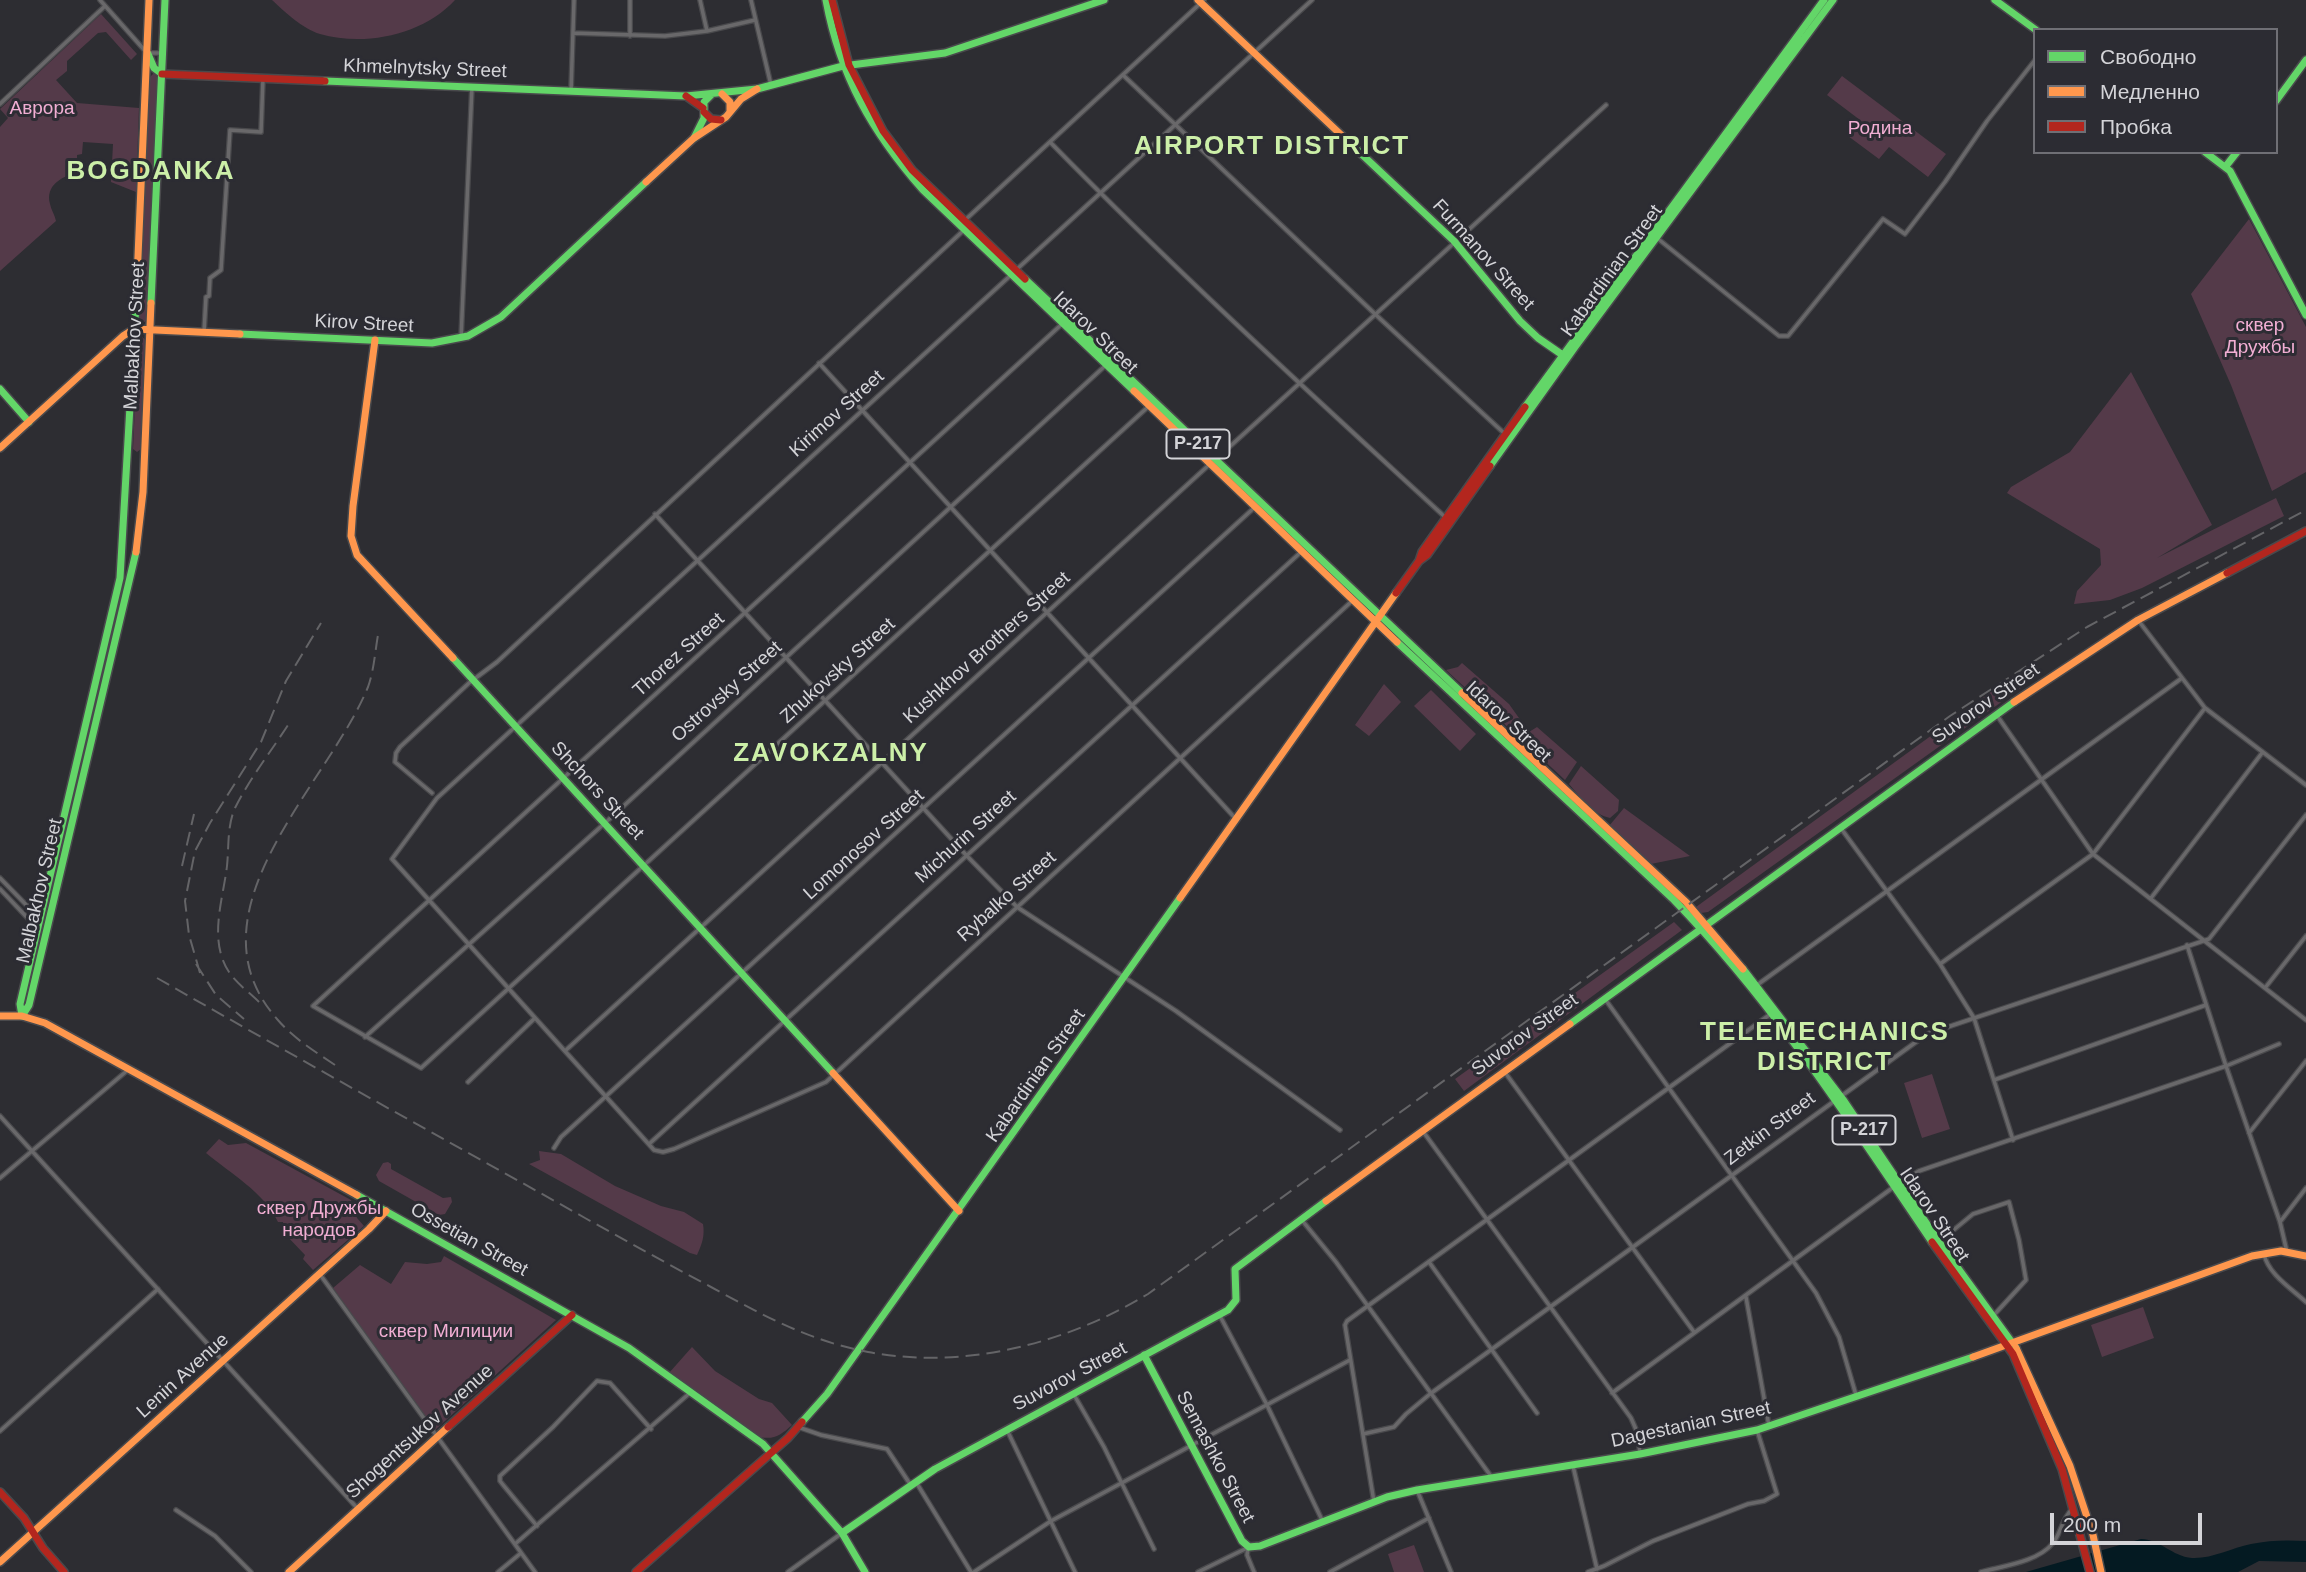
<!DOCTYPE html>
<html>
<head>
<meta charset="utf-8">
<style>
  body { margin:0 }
  #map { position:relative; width:2306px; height:1572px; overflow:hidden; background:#2d2d32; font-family:Arial,sans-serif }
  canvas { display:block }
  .legend { position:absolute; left:2033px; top:28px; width:245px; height:126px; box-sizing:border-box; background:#2c2c33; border:2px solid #6f6f75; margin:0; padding:9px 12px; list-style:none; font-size:21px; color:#d4d4d8 }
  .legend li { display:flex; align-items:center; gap:14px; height:35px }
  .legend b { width:35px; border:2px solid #6f6f75 }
  .scale { position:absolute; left:2050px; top:1513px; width:152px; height:32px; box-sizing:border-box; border:4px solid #d4d4d8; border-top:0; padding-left:9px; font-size:21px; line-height:24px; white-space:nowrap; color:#d4d4d8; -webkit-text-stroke:5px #2c2c33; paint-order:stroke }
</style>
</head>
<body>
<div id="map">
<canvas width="2306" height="1572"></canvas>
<ul class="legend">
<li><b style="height:9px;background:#63d668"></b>Свободно</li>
<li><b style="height:9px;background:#ff974d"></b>Медленно</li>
<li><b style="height:9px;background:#b3261e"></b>Пробка</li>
</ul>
<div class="scale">200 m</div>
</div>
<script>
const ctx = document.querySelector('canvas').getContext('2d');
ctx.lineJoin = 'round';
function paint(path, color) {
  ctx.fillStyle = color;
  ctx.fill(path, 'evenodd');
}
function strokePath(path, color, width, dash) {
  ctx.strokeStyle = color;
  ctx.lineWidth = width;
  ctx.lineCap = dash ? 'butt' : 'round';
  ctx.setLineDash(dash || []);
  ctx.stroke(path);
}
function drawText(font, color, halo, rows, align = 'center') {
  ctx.font = font + ' Arial,sans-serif';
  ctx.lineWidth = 6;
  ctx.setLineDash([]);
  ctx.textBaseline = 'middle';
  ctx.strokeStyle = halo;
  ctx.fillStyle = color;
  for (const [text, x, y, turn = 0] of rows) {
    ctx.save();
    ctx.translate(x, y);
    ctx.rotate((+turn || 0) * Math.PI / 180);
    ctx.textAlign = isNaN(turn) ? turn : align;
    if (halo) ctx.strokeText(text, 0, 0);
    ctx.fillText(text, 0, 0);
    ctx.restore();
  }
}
const green = new Path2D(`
  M272,0h183c-32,35 -90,47 -135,34 -17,-5 -35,-22 -48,-34z
  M101,14l36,40 -6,6 -25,-28 -8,1 -31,28v10l-11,9 21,23 62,5 -3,84 -25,-10 2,-38 -30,-2 -1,12 -5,1v17c-15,5 -32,13 -27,32 1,6 5,11 6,17l-56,50v-144l8,-9 -8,-9z
  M154,73l4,5 -10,241 -5,4 -5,-4 12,-242z
  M1842,76l104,78 -18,23 -39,-30 -10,12 -31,-23 12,-16 -33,-25z
  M2249,219l57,108v145l-34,19 -41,-106 -40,-91z
  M142,337l4,3 -5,109 -4,3 -4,-3 5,-108z
  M2131,372l81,153 -55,33 119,-60 8,18 -142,72 -32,12 -36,4 3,-13 24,-26 -1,-16 -93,-56 4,-6 59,-35z
  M1462,663l47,41 20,28 8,-5 40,35 -12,18 -119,-110 12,-3z
  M2013,676l8,12 -313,224 -7,1 -5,-6z
  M1384,684l17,18 -32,34 -14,-11z
  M1431,690l45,44 -16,17 -46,-45z
  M1581,766l38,34 -1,11 -8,7c-18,-4 -30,-21 -41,-34z
  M1624,808l66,48 -39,8 -42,-38z
  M1674,922l8,8 -218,161 -9,-12z
  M1932,1074l18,55 -28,9 -18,-55z
  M219,1139l9,6 18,-2 105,57 6,18 7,8 -51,44 -10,-11 2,-4 -20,-21 -2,-12h-5c-13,-29 -48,-49 -72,-69z
  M539,1151l22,3 54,32 46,20 23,6 19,12c2,12 -1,20 -6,31l-7,-2 -161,-89 11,-4z
  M388,1162l3,2v5l52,29 8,-1 1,5 -7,12 -6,1 -60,-34 -3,-6 7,-12z
  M444,1256l112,64 -122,111 -101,-143 27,-23 31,19 14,-22 22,2 14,-2z
  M2143,1307l11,31 -52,19 -11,-32z
  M692,1347l23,24 44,28 13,4 20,22c-11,10 -18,15 -32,12l-91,-64z
  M1414,1545l10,27h-30l-6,-18z`);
const water = new Path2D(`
  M2141,1539c21,1 30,17 51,19 20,1 39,-10 59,-14 19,-4 36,-4 55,-3v21l-47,-1 -21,11h-212z`);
const street = new Path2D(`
  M100,0l47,53h14
  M700,0l7,31
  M751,0l20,85
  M573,33l92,3 42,-5 48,-11
  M630,36v-36
  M1123,75l252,239 130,120
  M571,92l3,-92
  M0,104l105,-98
  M1050,142c127,130 262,253 396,376
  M964,221l240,-221
  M1657,238l122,98h9l95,-117 22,15 40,-52 42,-61 48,-61
  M1016,270l296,-270
  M1011,275l-574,523 -45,61 262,291 9,2 11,-3 152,-67 526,-481
  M1062,324l-749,682 108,62 728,-662
  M204,332l2,-35 3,-1 1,-18 11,-8 9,-140 31,2 2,-54
  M461,339l11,-253
  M819,363l416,455
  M1215,460l391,-355
  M655,514l312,342 50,51 159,104 164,119
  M2138,620l67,88 101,77
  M1996,714l97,140 213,166
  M432,793l-37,-31 1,-9 4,-6 69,-64 28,-21 467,-432
  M1840,827l100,137 34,54 39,122
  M0,878l39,40
  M0,889l37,39
  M2151,898l111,-145
  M2187,945l39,121 54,156 7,30
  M1940,964l153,-110 112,-146
  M1757,985l425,-307
  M2265,988l41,-52
  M1605,999l211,294 23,44 17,58
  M365,1037l240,-214 501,-458
  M565,1051l645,-587
  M1504,1071l190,261
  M1994,1080l212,-75
  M468,1082l67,-64
  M0,1116l358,393
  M1422,1130l209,288 7,16 2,20
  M2249,1133l57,-72
  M649,1144l652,-592
  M554,1148l7,-11 694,-630
  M0,1178l129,-109
  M1900,1183l19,-12 307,-105 53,-22
  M1301,1219l35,43 157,217
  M2280,1222l26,-34
  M1939,1242l34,-28 36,-12 10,38 7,40 -33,36
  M2264,1254c4,20 28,35 42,48
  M1429,1262l108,151
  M319,1273l216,299
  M1746,1297l23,129
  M1220,1316l46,87 57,119
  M1073,1393l31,54 50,102
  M1612,1393l283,-207
  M798,1427l23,8 66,14 23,35
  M1007,1430l68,142
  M0,1431l158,-142
  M1363,1434l31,-7 12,-13 24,-20 497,-360 282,-95 97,-124
  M1573,1466l24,103
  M916,1482l55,90
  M1417,1490l34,82
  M1374,1502l-29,-177 2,-4 425,-308
  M176,1510l39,26 36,36
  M537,1526l-33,-40 -4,-5v-5l53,-49 44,-46 13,2 41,46
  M515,1544l176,-152
  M1248,1548l-1,7 7,17
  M498,1572l23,-19
  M788,1572l54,-39
  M974,1572l77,-51 299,-161
  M1198,1572l51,-25
  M1330,1572l99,-54
  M1588,1572l16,-6 49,-25 95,-37 16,-3 13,-7 -20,-64
  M1981,1572c22,-6 57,-10 72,-29 8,-10 9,-24 19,-34`);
const fast = new Path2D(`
  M826,0c14,76 46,132 97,190l211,201
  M1995,0l41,30
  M148,54l6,14 8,6
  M325,81l361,15 71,-7 86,-23 102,-13 159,-53
  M2276,101l30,-41
  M694,138l10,-20v-16l8,-8
  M1354,147l100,94 66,80 18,17 26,18
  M2205,152l25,19 76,144
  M2226,166l11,-14
  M1025,279l437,414
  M151,303l14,-303
  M240,334l192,9 36,-7 33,-19 145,-135
  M0,389l29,33
  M1525,407l299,-407
  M1490,466l85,-119 258,-347
  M1397,642l277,258c100,103 178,224 258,342
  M453,658l380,415
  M1743,969l101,132 95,141 77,106
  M22,1016l7,-11 107,-453
  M22,1016l-2,-12 100,-426 16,-275
  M1570,1024l444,-322
  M357,1195l272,153 134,96 79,89 23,39
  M1144,1355l98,186 7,6 11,-1 127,-49 30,-7 223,-36 117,-24 216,-73
  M802,1422l25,-28 353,-496
  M842,1533l93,-64 293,-159 8,-10 -1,-31 91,-68`);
const slow = new Path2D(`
  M1198,0l156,147
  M722,94l8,8v9
  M646,182l48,-44 32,-21 15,-18 16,-10
  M136,303l13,-303
  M375,340l-22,166 -2,30 6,19 96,103
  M1134,391l263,251
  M0,448l123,-112 11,-7 106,5
  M136,552l7,-60 8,-189
  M1462,693l224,209 57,67
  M2014,702l124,-82 89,-47
  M1180,898l216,-305
  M0,1016h22l23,7 312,172
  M833,1073l126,138
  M1326,1201l244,-177
  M2016,1348l54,118 23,69 8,37
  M1973,1357l279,-101 29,-5 25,5
  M0,1562l369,-333 17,-18
  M289,1572l159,-145`);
const jam = new Path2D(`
  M832,0l17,65 34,66 29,39 113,109
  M162,74l163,7
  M686,96l17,12
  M704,112l7,7 10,1
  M1419,561l3,-9 103,-145
  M2227,573l79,-42
  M1396,593l23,-32 8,-6 63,-89
  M1932,1242l81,112 49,115 28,103
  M448,1427l124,-112
  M0,1492l24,26 19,30 21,24
  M636,1572l152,-134 14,-16`);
const rail = new Path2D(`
  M182,866l12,-52
  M196,964l20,31 28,24
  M200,973l-11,-38 -4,-34 10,-50 15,-28 51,-81 25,-61 35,-58
  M157,978c142,81 285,160 428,240 42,23 84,47 126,69 51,28 99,54 157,65 97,18 197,-8 280,-58l802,-578 137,-89 219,-117
  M259,1002c-10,-10 -23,-19 -30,-30 -21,-32 -6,-72 -2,-106 2,-19 0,-40 8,-58 15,-30 37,-58 55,-86
  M335,1065c-21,-14 -42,-27 -58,-46 -94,-107 51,-234 91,-332 6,-17 7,-35 10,-52`);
const shields = [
  [1198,444,63],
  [1864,1130,63]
];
const shieldNames = [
  ["Р-217",1198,444],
  ["Р-217",1864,1130]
];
const streetNames = [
  ["Khmelnytsky Street",425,69,2],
  ["Furmanov Street",1483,255,48],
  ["Kabardinian Street",1612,271,-54],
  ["Kirov Street",364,324,3],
  ["Idarov Street",1095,333,44],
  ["Malbakhov Street",135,336,-87],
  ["Kirimov Street",837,414,-42],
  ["Kushkhov Brothers Street",987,648,-42],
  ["Thorez Street",679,655,-42],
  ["Zhukovsky Street",838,671,-42],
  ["Ostrovsky Street",727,692,-42],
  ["Suvorov Street",1986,704,-35],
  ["Idarov Street",1508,722,43],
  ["Shchors Street",597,791,47],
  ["Michurin Street",966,837,-42],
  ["Lomonosov Street",864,845,-42],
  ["Malbakhov Street",40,891,-77],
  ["Rybalko Street",1007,897,-42],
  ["Suvorov Street",1525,1035,-36],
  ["Kabardinian Street",1036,1076,-55],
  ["Zetkin Street",1770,1129,-37],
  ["Idarov Street",1934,1215,56],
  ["Ossetian Street",469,1240,29],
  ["Lenin Avenue",183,1376,-42],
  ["Suvorov Street",1070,1377,-28],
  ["Dagestanian Street",1691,1425,-12],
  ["Shogentsukov Avenue",420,1432,-42],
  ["Semashko Street",1215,1457,62]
];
const parkNames = [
  ["Аврора",42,109],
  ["Родина",1880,129],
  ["сквер",2260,326],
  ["Дружбы",2260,348],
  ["сквер Дружбы",319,1209],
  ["народов",319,1231],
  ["сквер Милиции",446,1332]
];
const districtNames = [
  ["AIRPORT DISTRICT",1272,147],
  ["BOGDANKA",151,172],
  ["ZAVOKZALNY",831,754],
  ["TELEMECHANICS",1825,1033],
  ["DISTRICT",1825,1063]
];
paint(green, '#543a49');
paint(water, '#041a22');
strokePath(street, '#49494c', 6);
strokePath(fast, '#49494c', 10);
strokePath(slow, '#49494c', 10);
strokePath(jam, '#49494c', 10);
strokePath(street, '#69686a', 3.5);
strokePath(fast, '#63d668', 7);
strokePath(slow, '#ff974d', 7);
strokePath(jam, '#b3261e', 7);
strokePath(rail, '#646467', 2, [14, 7]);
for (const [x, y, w] of shields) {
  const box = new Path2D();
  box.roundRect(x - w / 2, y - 14.5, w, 29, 5);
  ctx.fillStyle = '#2c2c33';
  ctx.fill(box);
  strokePath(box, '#d4d4d8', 2);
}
drawText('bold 18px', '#d4d4d8', null, shieldNames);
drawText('19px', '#d4d4d8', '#2c2c33', streetNames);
drawText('19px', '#f1aed3', '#2c2c33', parkNames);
ctx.letterSpacing = '2px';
drawText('bold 26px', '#ccefa8', '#2c2c33', districtNames);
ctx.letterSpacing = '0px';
</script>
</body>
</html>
